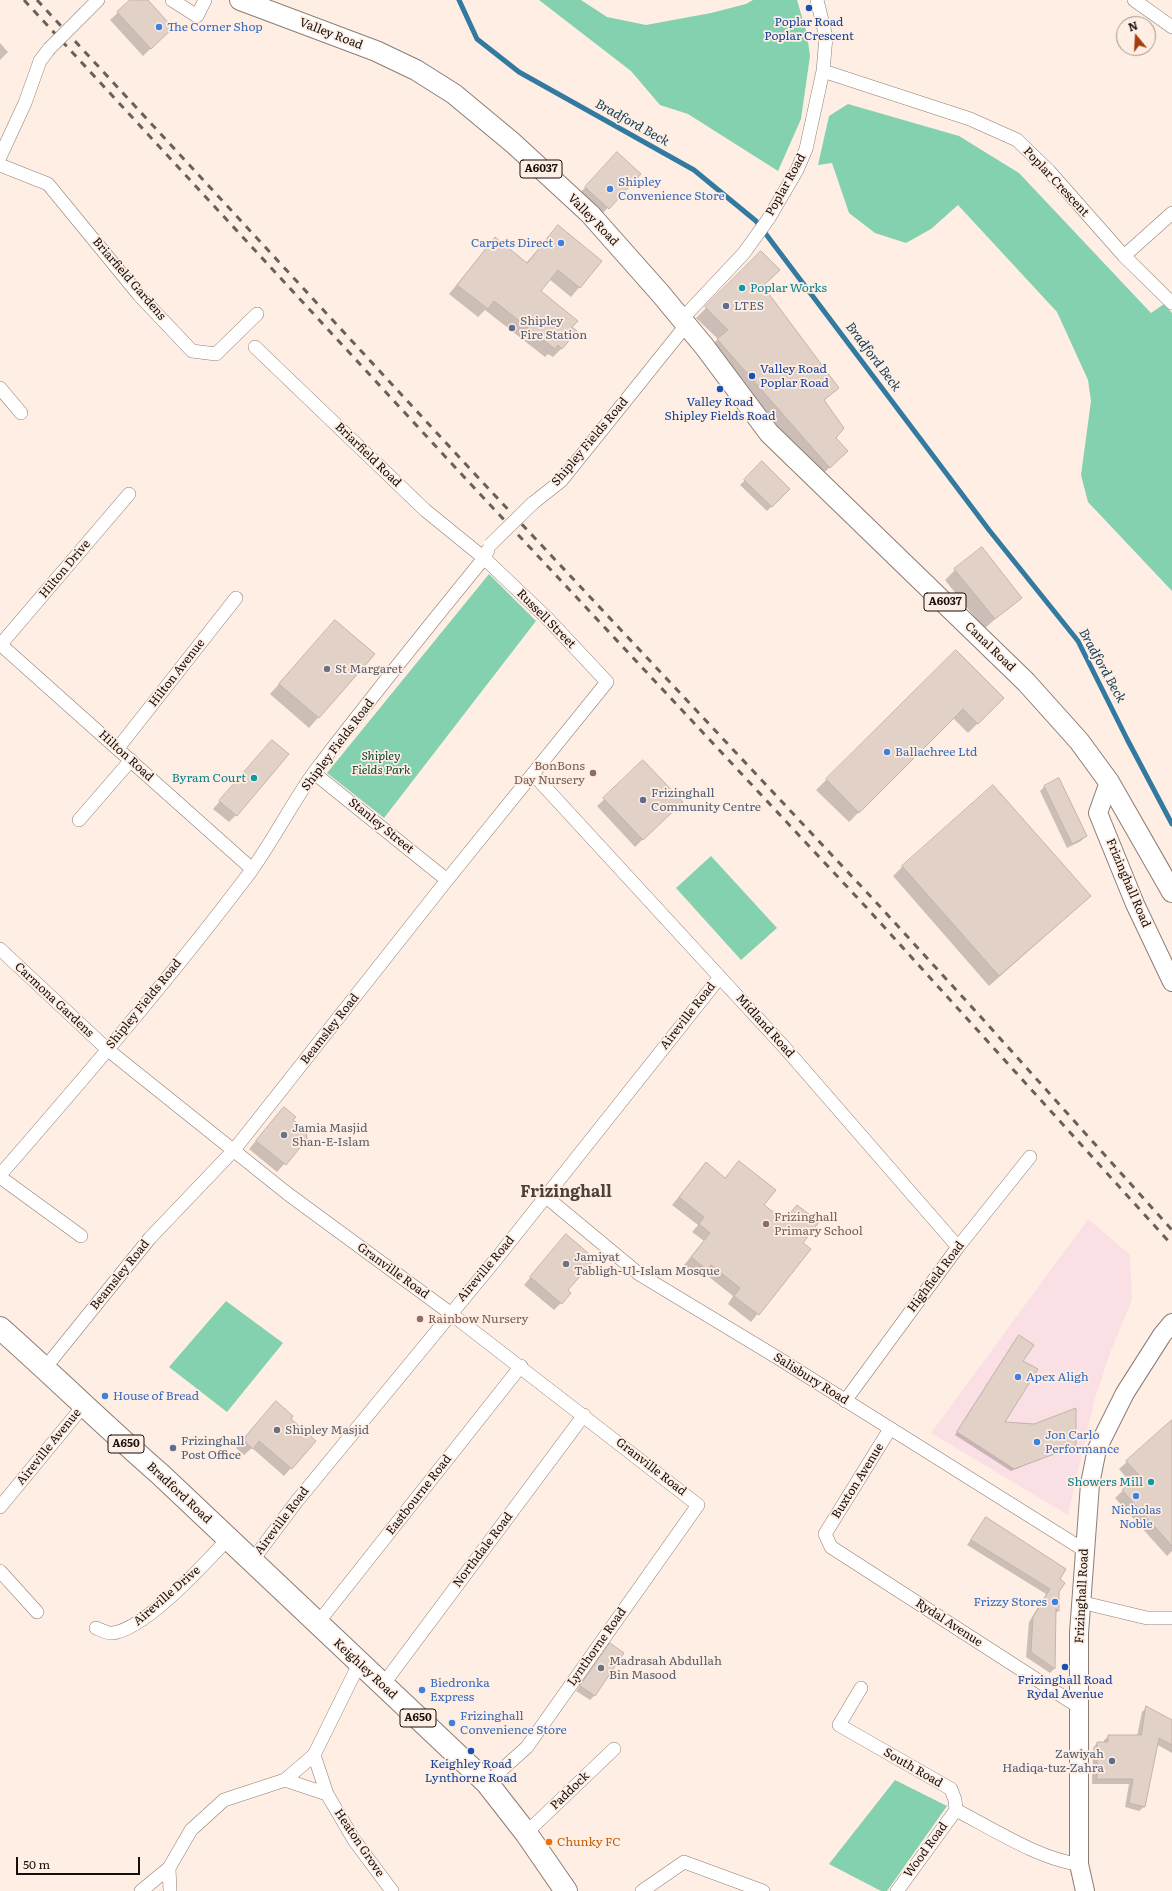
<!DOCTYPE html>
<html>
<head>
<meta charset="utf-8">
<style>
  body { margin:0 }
  #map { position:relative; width:1172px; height:1891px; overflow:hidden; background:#ffeee4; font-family:Literata,serif }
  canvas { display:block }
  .north { position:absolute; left:1116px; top:16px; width:40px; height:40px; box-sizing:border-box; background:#ffeee4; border:1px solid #a1958e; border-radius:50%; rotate:342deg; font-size:11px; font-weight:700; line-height:16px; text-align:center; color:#150f0c }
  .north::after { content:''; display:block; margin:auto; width:14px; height:18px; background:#a23e0b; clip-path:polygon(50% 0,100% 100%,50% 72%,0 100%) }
  .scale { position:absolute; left:16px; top:1857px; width:124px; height:18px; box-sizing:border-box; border:2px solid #150f0c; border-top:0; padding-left:5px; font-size:12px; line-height:14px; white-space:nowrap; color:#150f0c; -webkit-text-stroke:3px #ffeee4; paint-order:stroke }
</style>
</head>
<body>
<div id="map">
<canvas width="1172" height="1891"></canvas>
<div class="north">N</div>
<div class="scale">50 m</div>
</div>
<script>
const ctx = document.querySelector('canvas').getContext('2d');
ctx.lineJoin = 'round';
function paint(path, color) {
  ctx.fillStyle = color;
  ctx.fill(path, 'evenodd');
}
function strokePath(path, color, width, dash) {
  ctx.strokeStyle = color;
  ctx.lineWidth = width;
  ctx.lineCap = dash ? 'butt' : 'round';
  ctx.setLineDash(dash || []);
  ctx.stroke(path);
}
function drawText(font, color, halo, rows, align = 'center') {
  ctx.font = font + ' Literata,serif';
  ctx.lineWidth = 3.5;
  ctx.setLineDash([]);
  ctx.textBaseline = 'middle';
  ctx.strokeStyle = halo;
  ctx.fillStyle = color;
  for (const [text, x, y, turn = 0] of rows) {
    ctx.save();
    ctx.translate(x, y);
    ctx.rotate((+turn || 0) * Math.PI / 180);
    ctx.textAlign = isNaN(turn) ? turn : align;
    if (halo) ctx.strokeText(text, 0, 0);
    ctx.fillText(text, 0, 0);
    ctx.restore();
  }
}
const commercial = new Path2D(`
  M1088,1219l42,36 2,45 -22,53 -15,45 -27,117 -137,-82z`);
const green = new Path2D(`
  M539,0h42l26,17 39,8 65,-12 35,-9 7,-4h44l10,34 3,22 -9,63 -23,52 -90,-57 -28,-9 -29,-34z
  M848,104l111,32 60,37 132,140 13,-9 8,9v278l-84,-89 -7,-27 10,-74 -3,-21 -31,-68 -99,-107 -27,24 -25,14 -31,-10 -26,-20 -17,-50 -14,2 11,-49z
  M489,574l47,47 -152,197 -57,-45z
  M711,856l66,72 -36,32 -65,-72z
  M226,1301l57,42 -56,69 -58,-45z
  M895,1780l52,26 -60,85h-6l-52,-27z`);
const shadow = new Path2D(`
  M132,0h14l19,35 -22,21 -33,-36z
  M0,43l8,9 -8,8z
  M610,161l29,13 -38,41 -23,-20z
  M558,227l43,35 -30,35 -22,-18 -10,13 23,56 -9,9 -5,-3 -3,3 -60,-47 -7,7 -29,-23 46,-56 31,25z
  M761,253l1,33 76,102 -15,13 12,37 11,13 -26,26 -112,-128 10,-10 -22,-21z
  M762,463l27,26 -22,22 -27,-26z
  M955,570l65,27 -36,32 -39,-49z
  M335,621l39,34 -65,73 -39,-34z
  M956,651l47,47 -35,35 -15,-15 -104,104 -33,-32z
  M272,741l-36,74 -7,7 -16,-13z
  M643,762l38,40 -46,45 -38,-41z
  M1045,786l41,50 -5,5 -14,7 -27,-57z
  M903,866l187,30 -101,90 -96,-110z
  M284,1108l22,31 -29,33 -28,-23z
  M739,1162l24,43 20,16 14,-15 5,38 7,6 -58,72 -23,-18 5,-8 -30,-24 -4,5 -15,-12 20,-24 -12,-9 6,-7 -26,-20 34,-41 19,14z
  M559,1243l2,60 -7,7 -30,-25z
  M1017,1338l5,23 -19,62 72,22 -64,26 -56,-36z
  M269,1410l20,9 26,22 -31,35 -32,-28 -8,7 -8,-7z
  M1172,1422v129l-5,5 -52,-58 16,-15 -12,-14z
  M986,1518l72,74v19l-3,3 -1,55 -4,4 -24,-16 3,-35 17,-28 -79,-49z
  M610,1644l-15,51 -5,5 -14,-9z
  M1146,1708l26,13v32l-16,-9 -12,63 -5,4 -14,-4 4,-23h-37l1,-36 4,-5h7v-3l5,-4h28l5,-24z`);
const stream = new Path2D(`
  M459,0l18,39 42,33 175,98 62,51 233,309 89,111 49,98 45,85`);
const building = new Path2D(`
  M130,0h18l25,28 -22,21 -34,-37z
  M617,152l24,22 -32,35 -24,-22z
  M558,225l44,36 -22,27 -22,-18 -17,21 37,30 -6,6 5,4 -15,18 -4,-4 -3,4 -61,-48 -6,8 -31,-24 38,-48 32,26z
  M761,251l19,19 -17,16 76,102 -15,12 20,28 -8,10 12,13 -18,17 -113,-129 11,-9 -23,-23z
  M762,461l28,28 -18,18 -28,-27z
  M982,547l40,51 -27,21 -41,-50z
  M335,620l40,34 -56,64 -40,-34z
  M956,650l48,48 -26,26 -15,-15 -104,104 -33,-34z
  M272,740l17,14 -52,62 -18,-15z
  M643,760l40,42 -40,38 -40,-42z
  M1059,778l28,58 -15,8 -28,-58z
  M993,785l98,111 -92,80 -97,-110z
  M284,1107l12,10 -3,3 13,10 1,9 -21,26 -30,-24z
  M739,1161l37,29 -12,15 20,15 13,-15 22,17 -16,21 8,6 -52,66 -25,-19 6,-8 -29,-23 -4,5 -16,-13 19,-24 -11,-9 5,-7 -25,-20 27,-35 19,16z
  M566,1234l29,25 -27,31 3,3 -9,11 -32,-27z
  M1019,1335l15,10 -11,16 15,8 -33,53 29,2 42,-16v38l-62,23 -57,-37z
  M276,1401l17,15 -2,3 25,22 -24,28 -33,-28 -6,8 -10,-9z
  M1172,1420v126l-50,-56 17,-15 -13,-14z
  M986,1517l80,52 -6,10 5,4 -6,9v19l-3,-2 -1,60 -24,-17 2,-35 17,-28 -79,-49z
  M610,1643l14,10 -29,43 -15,-10z
  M1146,1706l26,14v25l-13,-7 -14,69 -16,-4 4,-24h-36v-37h11v-7h33z`);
const street = new Path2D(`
  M172,0l25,16 8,-16
  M1134,0l38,27
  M85,13l13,-13
  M823,71l147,48 47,21 32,31 75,85 48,47
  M0,157l25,-54 15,-42 9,-12
  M0,165l48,19 91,111 53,56 24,3 41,-40
  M1124,256l48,-43
  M682,319l62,-66 25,-35 28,-48 9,-21 17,-78 3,-34 -9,-37
  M0,388l21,25
  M533,503l28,-22 126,-157
  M0,644l252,225
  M1,644l128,-150
  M118,748l118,-150
  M314,773l133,107
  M533,774l252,274 173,199
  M79,820l52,-60
  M0,949l108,101 180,144 162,119 248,192 -171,242 -40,36
  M0,1175c86,-99 172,-199 251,-304 23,-32 41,-68 64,-100 55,-72 112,-143 169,-213l4,-8
  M0,1177l81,59
  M545,1196l94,78 139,84 306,192
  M45,1368l105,-130 84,-88 213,-270 160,-198 -60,-64 -63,-60 -59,-48 -170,-163
  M845,1401l113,-154 72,-90
  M890,1429l-65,105 6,13 248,160
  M0,1507l84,-102
  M252,1561l45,-60 200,-243 223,-281
  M0,1571l37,41
  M1080,1602l67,16h25
  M317,1624l204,-258
  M96,1628c5,2 12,6 17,5 34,-5 91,-69 115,-94
  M382,1686l202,-271
  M861,1688l-22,37 112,64 4,11 1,10c35,18 85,50 123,54
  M314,1755l13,39
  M285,1780l42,14 27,46 38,51
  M526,1833l88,-84
  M169,1868l1,23
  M141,1891l28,-23 22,-38 33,-30 61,-20 29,-25 45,-91
  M642,1891l42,-29 79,29
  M897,1891l59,-81`);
const secondary = new Path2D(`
  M1109,782l-11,31 37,91 37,78
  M1085,1891l-6,-27v-231l11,-149 7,-35 28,-56 37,-58 10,-12`);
const primary = new Path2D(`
  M240,0l136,51 40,19 38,24 59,49 77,71 70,79 44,53 65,87 257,249 53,59 30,41 63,110`);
const highway = new Path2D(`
  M0,1328c54,48 106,99 160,146l327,309 39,50 40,58`);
const rail = new Path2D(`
  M24,0l441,478 401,429 306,338
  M37,0l435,471 402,429 106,116 192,214`);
const streetBridge = new Path2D(`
  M49,49l36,-36
  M490,545l43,-42`);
const markers = [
  [809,8,4,"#1a4fb4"],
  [159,27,4,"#3f7fe0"],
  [610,189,4,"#3f7fe0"],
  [561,243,4,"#3f7fe0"],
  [742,288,4,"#0f9aa8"],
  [726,306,4,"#5c6f8a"],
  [512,328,4,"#5c6f8a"],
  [752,376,4,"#1a4fb4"],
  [720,389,4,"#1a4fb4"],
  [327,669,4,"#6b7280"],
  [887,752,4,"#3f7fe0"],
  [593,773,4,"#8d6e63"],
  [254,778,4,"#0f9aa8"],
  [643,800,4,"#5c6f8a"],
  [284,1135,4,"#6b7280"],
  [766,1224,4,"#8d6e63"],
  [566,1264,4,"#6b7280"],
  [420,1319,4,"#8d6e63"],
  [1018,1377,4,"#3f7fe0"],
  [105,1396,4,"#3f7fe0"],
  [277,1430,4,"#6b7280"],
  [1037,1442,4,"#3f7fe0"],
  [173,1448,4,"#5c6f8a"],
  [1151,1482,4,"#0f9aa8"],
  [1136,1496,4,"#3f7fe0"],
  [1055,1602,4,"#3f7fe0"],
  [1065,1667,4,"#1a4fb4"],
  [601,1668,4,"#6b7280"],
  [422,1690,4,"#3f7fe0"],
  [452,1723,4,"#3f7fe0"],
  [471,1751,4,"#1a4fb4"],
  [1112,1761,4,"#5c6f8a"],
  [549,1842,4,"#e8710a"]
];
const shields = [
  [541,169,42],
  [945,602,42],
  [126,1444,36],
  [418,1718,36]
];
const shieldNames = [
  ["A6037",541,169],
  ["A6037",945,602],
  ["A650",126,1444],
  ["A650",418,1718]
];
const transitNames = [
  ["Poplar Road",809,22],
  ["Poplar Crescent",809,36],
  ["Valley Road",760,369,"left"],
  ["Poplar Road",760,383,"left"],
  ["Valley Road",720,402],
  ["Shipley Fields Road",720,416],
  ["Frizinghall Road",1065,1680],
  ["Rydal Avenue",1065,1694],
  ["Keighley Road",471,1764],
  ["Lynthorne Road",471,1778]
];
const shopNames = [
  ["The Corner Shop",167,27],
  ["Shipley",618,182],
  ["Convenience Store",618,196],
  ["Carpets Direct",553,243,"right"],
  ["Ballachree Ltd",895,752],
  ["Apex Aligh",1026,1377],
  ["House of Bread",113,1396],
  ["Jon Carlo",1045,1435],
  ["Performance",1045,1449],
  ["Nicholas",1136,1510,"center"],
  ["Noble",1136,1524,"center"],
  ["Frizzy Stores",1047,1602,"right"],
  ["Biedronka",430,1683],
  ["Express",430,1697],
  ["Frizinghall",460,1716],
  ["Convenience Store",460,1730]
];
const streetNames = [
  ["Valley Road",331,34,21],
  ["Poplar Crescent",1056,182,47],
  ["Poplar Road",786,185,-61],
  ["Valley Road",593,220,46],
  ["Briarfield Gardens",129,279,49],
  ["Shipley Fields Road",590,442,-50],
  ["Briarfield Road",368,455,44],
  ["Hilton Drive",65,569,-50],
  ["Russell Street",546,619,45],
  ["Canal Road",990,647,44],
  ["Hilton Avenue",177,673,-52],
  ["Shipley Fields Road",338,745,-53],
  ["Hilton Road",126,756,42],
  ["Stanley Street",381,826,39],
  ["Frizinghall Road",1128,883,67],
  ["Carmona Gardens",54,1000,43],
  ["Shipley Fields Road",144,1004,-51],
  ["Aireville Road",688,1016,-52],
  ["Midland Road",765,1026,48],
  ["Beamsley Road",330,1029,-52],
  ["Aireville Road",486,1269,-50],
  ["Granville Road",393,1271,36],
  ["Beamsley Road",120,1275,-51],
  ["Highfield Road",936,1277,-53],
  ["Salisbury Road",811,1379,32],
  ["Aireville Avenue",49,1447,-51],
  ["Granville Road",651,1467,38],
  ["Buxton Avenue",858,1481,-58],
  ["Bradford Road",179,1493,43],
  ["Eastbourne Road",419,1495,-52],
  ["Aireville Road",282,1521,-53],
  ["Northdale Road",483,1550,-53],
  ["Aireville Drive",167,1596,-41],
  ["Frizinghall Road",1082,1596,-87],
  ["Rydal Avenue",949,1623,33],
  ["Lynthorne Road",597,1647,-55],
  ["Keighley Road",365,1669,43],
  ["South Road",913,1768,30],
  ["Paddock",570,1791,-44],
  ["Heaton Grove",359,1843,56],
  ["Wood Road",926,1850,-54]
];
const cultureNames = [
  ["Poplar Works",750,288,"left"],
  ["Byram Court",246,778],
  ["Showers Mill",1143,1482]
];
const serviceNames = [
  ["LTES",734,306],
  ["Shipley",520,321],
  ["Fire Station",520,335],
  ["Frizinghall",651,793],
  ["Community Centre",651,807],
  ["Frizinghall",181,1441],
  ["Post Office",181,1455],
  ["Zawiyah",1104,1754,"right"],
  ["Hadiqa-tuz-Zahra",1104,1768,"right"]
];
const worshipNames = [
  ["St Margaret",335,669],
  ["Jamia Masjid",292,1128],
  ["Shan-E-Islam",292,1142],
  ["Jamiyat",574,1257],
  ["Tabligh-Ul-Islam Mosque",574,1271],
  ["Shipley Masjid",285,1430],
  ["Madrasah Abdullah",609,1661],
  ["Bin Masood",609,1675]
];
const parkNames = [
  ["Shipley",381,756],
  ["Fields Park",381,770]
];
const educationNames = [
  ["BonBons",585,766,"right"],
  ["Day Nursery",585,780,"right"],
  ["Frizinghall",774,1217],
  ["Primary School",774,1231],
  ["Rainbow Nursery",428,1319]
];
const foodNames = [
  ["Chunky FC",557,1842]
];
const waterNames = [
  ["Bradford Beck",632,123,29],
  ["Bradford Beck",873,357,53],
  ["Bradford Beck",1102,666,61]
];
const districtNames = [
  ["Frizinghall",566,1192]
];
paint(commercial, '#fae0e5');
paint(green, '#84d1af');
paint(shadow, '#0003');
strokePath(stream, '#337aa1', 5);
paint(building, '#e2d1c7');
strokePath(building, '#c3b3a9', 1);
strokePath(street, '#8c7d74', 14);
strokePath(secondary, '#8c7d74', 20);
strokePath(primary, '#8c7d74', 22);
strokePath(highway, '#8c7d74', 24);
strokePath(street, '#fff', 13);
strokePath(secondary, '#fff', 18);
strokePath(primary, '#fff', 20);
strokePath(highway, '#fff', 22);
strokePath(rail, '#6a605a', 3, [7, 7]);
strokePath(streetBridge, '#8c7d74', 14, []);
strokePath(streetBridge, '#fff', 13);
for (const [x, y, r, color] of markers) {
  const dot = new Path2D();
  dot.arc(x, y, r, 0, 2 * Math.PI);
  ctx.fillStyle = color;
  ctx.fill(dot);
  strokePath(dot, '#ffeee4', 1.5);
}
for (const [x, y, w] of shields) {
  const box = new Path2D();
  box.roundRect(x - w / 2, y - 9, w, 18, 3);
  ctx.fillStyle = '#ffeee4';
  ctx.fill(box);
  strokePath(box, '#150f0c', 1);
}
drawText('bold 11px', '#150f0c', null, shieldNames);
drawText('12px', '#164399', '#ffeee4', transitNames);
drawText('12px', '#366cbe', '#ffeee4', shopNames, 'left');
drawText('12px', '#150f0c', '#ffeee4', streetNames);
drawText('12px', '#0d838f', '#ffeee4', cultureNames, 'right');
drawText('12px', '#4e5e75', '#ffeee4', serviceNames, 'left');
drawText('12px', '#5b616d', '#ffeee4', worshipNames, 'left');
drawText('italic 12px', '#0e402e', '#ffeee4', parkNames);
drawText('12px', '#785e54', '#ffeee4', educationNames, 'left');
drawText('12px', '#c56008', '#ffeee4', foodNames, 'left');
drawText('italic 13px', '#154057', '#ffeee4', waterNames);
drawText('bold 16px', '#4e4038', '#ffeee4', districtNames);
</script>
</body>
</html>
